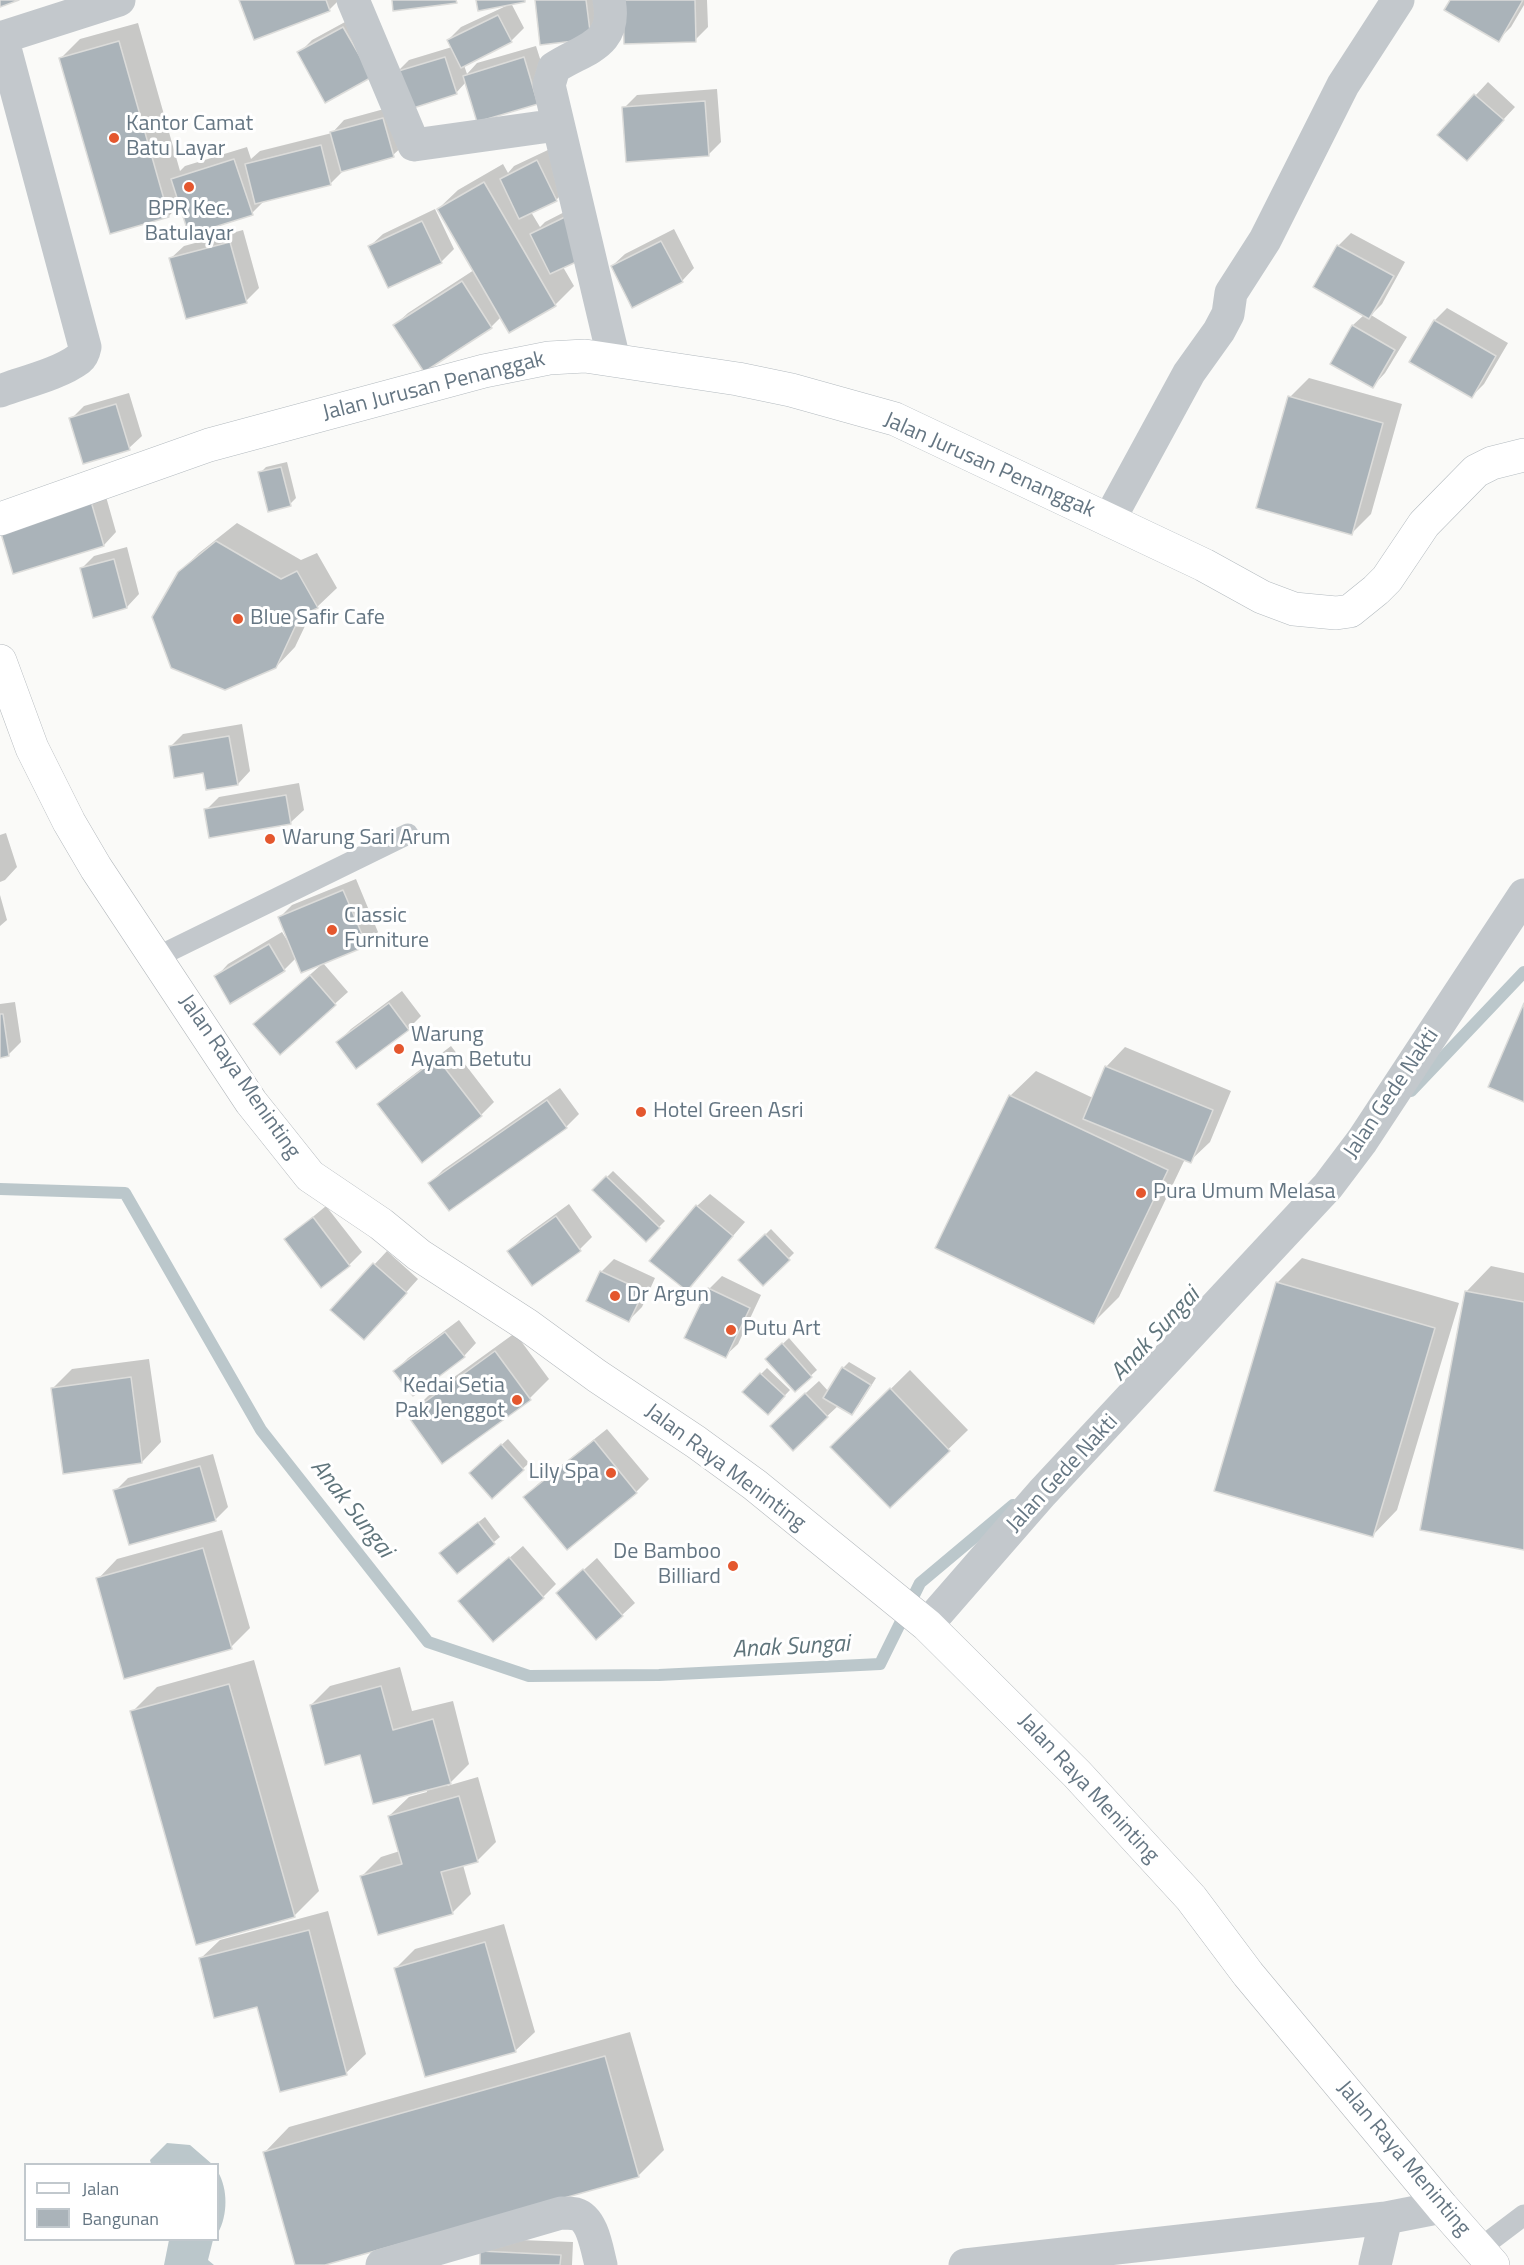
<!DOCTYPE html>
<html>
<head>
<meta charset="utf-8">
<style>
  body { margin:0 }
  #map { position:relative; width:1524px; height:2265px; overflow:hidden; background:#fafaf8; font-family:"Titillium Web",sans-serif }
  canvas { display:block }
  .legend { position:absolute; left:24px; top:2163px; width:195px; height:78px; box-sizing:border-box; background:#fff; border:2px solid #c1c8cd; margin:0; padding:8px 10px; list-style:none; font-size:18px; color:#657683 }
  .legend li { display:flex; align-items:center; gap:12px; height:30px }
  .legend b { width:30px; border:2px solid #c1c8cd }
</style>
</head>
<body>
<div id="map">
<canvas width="1524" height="2265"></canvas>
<ul class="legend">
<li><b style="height:8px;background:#fff"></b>Jalan</li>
<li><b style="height:16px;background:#aab3b9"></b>Bangunan</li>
</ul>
</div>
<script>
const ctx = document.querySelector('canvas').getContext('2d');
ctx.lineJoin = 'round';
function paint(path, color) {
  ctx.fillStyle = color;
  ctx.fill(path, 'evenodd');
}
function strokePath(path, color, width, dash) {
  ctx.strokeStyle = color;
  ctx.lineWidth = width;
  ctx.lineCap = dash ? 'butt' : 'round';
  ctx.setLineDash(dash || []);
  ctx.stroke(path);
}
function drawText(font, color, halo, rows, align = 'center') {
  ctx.font = font + ' "Titillium Web",sans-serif';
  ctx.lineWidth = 6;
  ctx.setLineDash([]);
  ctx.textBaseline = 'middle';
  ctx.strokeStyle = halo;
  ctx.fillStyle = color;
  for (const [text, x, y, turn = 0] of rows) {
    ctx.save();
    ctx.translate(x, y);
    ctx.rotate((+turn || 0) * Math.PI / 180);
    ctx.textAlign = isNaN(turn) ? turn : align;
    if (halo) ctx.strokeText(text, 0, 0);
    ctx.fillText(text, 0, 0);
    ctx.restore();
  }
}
const water = new Path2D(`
  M167,2143l23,2 22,19h-61l-1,-4z
  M218,2172c10,17 10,43 0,61z
  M169,2240h44l-5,20 6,5h-50z`);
const shadow = new Path2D(`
  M240,0h99l-10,10z
  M477,0h48l-14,3 13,25 -13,13 -47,24 3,9 10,-11 59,-17 14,44 -84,-8 -10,11 -60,-20 13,-13 43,-13 -4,-7 13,-13 45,-21z
  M536,0h64l3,24 -61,19z
  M625,0h82l1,27 -13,13z
  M1452,0h72v5l-13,22 -13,13z
  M356,16l27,47 -84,-10 13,-13z
  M138,23l42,148 5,-5 62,-19 4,12 9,-8 72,-18 12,-13 51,-14 11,37 -13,12 -50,16 -13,13 -65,16 -13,13 -72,-9 -11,12 -108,-158 19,-19z
  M1488,82l27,25 -36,39 -40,-11z
  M717,89l4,53 -13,13 -84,-47 13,-13z
  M550,149l19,38 -13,13 -25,12 9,15 5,-5 35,-18 -17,63 11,19 -19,19 -54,12 -10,10 -66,43 -30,-45 13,-12 66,-43 -36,-61 20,-19 45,-26 5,9 6,-7z
  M435,209l19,40 -13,13 -71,-16 13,-12z
  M674,229l20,39 -12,13 -70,-15 13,-12z
  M243,230l16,58 -13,13 -75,-43 13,-12z
  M1351,233l54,29 -23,42 -11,11 36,22 -22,36 -12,13 -41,-23 21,-38 11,-10 -49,-28 23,-41z
  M1447,308l61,35 -24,41 -12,12 -37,-76z
  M1309,378l93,26 -31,110 -19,19 -62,-136z
  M129,393l13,43 -13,12 -58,-29 13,-13z
  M287,462l9,36 -6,6 -30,-31 6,-6z
  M103,486l13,46 -12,13 -90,27z
  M237,523l64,37 16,-7 20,35 -20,19 -4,2 -18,38 -19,20 -97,-94 20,-20z
  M127,547l12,47 -12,13 -33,9 -12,-48 12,-12z
  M242,724l8,47 -12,13 -34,-13 -34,-24 13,-13z
  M299,783l5,27 -13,12 -85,-12 13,-13z
  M6,833l11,34 -12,13 -5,2v-47z
  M356,879l22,53 -12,13 -43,18 25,29 -68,61 -25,-29 67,-60 -26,-6 -12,12 -53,31 -15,-24 12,-13 54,-32 5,8 1,-1 -9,-21 13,-13z
  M0,895l7,25 -7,6z
  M402,991l19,25 -13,13 -70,13 13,-13z
  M15,1002l6,40 -13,13 -8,1v-52z
  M451,1046l43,56 -13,13 -59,45 -43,-56 12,-12z
  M1125,1047l106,44 -21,51 -20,19 -5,-2 -66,138 -25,25 -157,-75 73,-151 26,-25 57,27 13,-31z
  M560,1088l19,26 -13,13 -136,56 13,-13z
  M613,1171l52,50 -19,19 -52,-50z
  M710,1194l35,28 -58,67 10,-83z
  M569,1204l23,33 -12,12 -71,2 12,-12z
  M326,1206l36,46 -13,13 -28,21 -35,-47z
  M771,1229l23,24 -31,31 -23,-24z
  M387,1251l31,28 -41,46 -45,-15z
  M1302,1258l157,45 -62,207 -25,26 -95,-253z
  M614,1259l41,19 -13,29 -13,13 -28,-48z
  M1491,1266l33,7v275l-58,-256z
  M722,1276l39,19 -23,49 -13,12 -16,-67z
  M459,1320l17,23 -12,13 -69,15 13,-13z
  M515,1333l34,46 -19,19 -87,64 -34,-47 19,-19z
  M789,1338l28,32 -22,20 -22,-37z
  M149,1359l12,83 -19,20 -89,-74 19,-19z
  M849,1362l27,16 -18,29 -6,6 -13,-8 -46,43 -9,-35 35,-32 10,11 14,-24z
  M767,1368l23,22 -22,23 -7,-39z
  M910,1370l58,60 -78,76 -39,-78z
  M607,1429l42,50 -13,13 -111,5 13,-13z
  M508,1439l21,24 -37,34 -15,-30z
  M213,1454l15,53 -13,13 -100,-29 13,-13z
  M485,1517l15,20 -43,35 -10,-25z
  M222,1530l28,98 -19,19 -133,-68 19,-20z
  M523,1546l33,38 -13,13 -83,4z
  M597,1558l38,45 -13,12 -64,-22z
  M254,1660l65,231 -25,25 -162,-204 25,-25z
  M400,1667l12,44 41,-10 16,63 -22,22 31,-9 18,65 -19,19 -14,4 8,29 -19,19 -90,-37 19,-19 19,-6 -11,-35 20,-19 18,-5 -1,-3 -65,-35 -50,-49 19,-19z
  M328,1911l38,143 -20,19 -146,-114 20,-19z
  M504,1924l31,108 -20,19 -119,-83 19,-19z
  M630,2032l34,118 -25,25 -320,90h-23l-32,-112 25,-26z
  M495,2239l78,3 -1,23h-91l1,-13z`);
const stream = new Path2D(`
  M1411,1091l113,-119
  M0,1189l125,4 136,237 167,212 101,34 130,-1 221,-11 40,-81 93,-78`);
const building = new Path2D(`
  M0,0h19l-19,7z
  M239,0h87l4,11 -76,29z
  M392,0h64l1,3 -64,8z
  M476,0h49v2l-47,9z
  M535,0h51l5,39 -51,6z
  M623,0h72l1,42 -72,2z
  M1450,0h73l-24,42 -55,-32z
  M498,15l14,27 -51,26 -14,-28z
  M343,27l29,50 -47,26 -28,-51z
  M119,41l50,176 -59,17 -51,-176z
  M445,57l12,37 -50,16 -12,-38z
  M524,57l14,47 -61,18 -14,-46z
  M1474,94l30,26 -37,41 -30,-26z
  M705,101l4,55 -83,6 -4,-55z
  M383,118l11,39 -53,15 -11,-40z
  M321,145l10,40 -76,19 -10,-40z
  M234,159l19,56 -64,20 -18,-56z
  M537,160l20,41 -38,18 -19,-40z
  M484,182l72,124 -47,27 -72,-124z
  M567,216l20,41 -37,17 -20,-40z
  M422,221l20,42 -54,25 -20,-42z
  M661,241l22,41 -51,26 -21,-42z
  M230,242l17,61 -61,16 -17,-61z
  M1337,245l57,31 -25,43 -56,-32z
  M462,281l30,47 -68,44 -31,-47z
  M1434,320l62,36 -24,42 -63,-36z
  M1352,325l43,25 -22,38 -43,-24z
  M1288,396l95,27 -31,112 -96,-27z
  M116,404l14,46 -47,14 -14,-46z
  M281,467l10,39 -23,6 -10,-40z
  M90,498l14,48 -91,28 -13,-44z
  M216,541l65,38 16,-8 21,37 -18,8 -24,52 -51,22 -54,-22 -19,-51 26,-45z
  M114,559l13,49 -34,10 -13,-50z
  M229,736l9,49 -32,5 -3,-17 -29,5 -5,-32z
  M286,795l5,29 -82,14 -5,-29z
  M343,890l24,56 -66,27 -23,-56z
  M269,944l16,27 -55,33 -16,-28z
  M310,975l26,30 -56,50 -27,-31z
  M389,1003l20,27 -53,39 -20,-27z
  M1524,1003v99l-36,-15z
  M0,1014h3l6,42 -9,2z
  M437,1058l45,58 -60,47 -45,-59z
  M1105,1066l108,44 -22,53 -108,-44z
  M1009,1095l159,75 -74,154 -159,-76z
  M547,1100l20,28 -118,83 -21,-28z
  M606,1176l54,52 -14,14 -54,-52z
  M696,1205l37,31 -46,55 -38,-30z
  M556,1216l25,35 -49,35 -25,-35z
  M313,1217l37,49 -29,22 -37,-49z
  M765,1234l25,26 -27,26 -25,-26z
  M373,1263l34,30 -43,47 -34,-30z
  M600,1271l44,20 -15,31 -43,-21z
  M1276,1282l159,46 -62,209 -159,-46z
  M708,1288l42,20 -24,50 -42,-20z
  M1465,1291l59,11v248l-104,-20z
  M445,1332l20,25 -52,39 -20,-25z
  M782,1343l30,34 -17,15 -30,-33z
  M495,1351l36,49 -89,64 -35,-49z
  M842,1367l29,18 -19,30 -29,-17z
  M760,1373l25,23 -17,19 -26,-23z
  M131,1377l11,86 -79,11 -12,-86z
  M890,1388l60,63 -60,57 -60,-61z
  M805,1393l23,24 -35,34 -23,-25z
  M594,1440l43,53 -70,57 -44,-53z
  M501,1444l23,26 -32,29 -23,-26z
  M200,1466l16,55 -87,24 -16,-55z
  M478,1522l17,22 -38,30 -18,-21z
  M203,1548l29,101 -108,30 -28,-101z
  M509,1557l35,41 -51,44 -35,-41z
  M583,1569l40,47 -27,24 -40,-47z
  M229,1684l66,233 -99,28 -66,-234z
  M381,1686l12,44 40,-11 18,65 -78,20 -13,-49 -35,10 -15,-60z
  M459,1796l19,66 -37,10 12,42 -75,21 -18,-59 42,-12 -14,-48z
  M309,1930l38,145 -67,17 -23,-85 -43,11 -15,-60z
  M485,1942l31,110 -91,25 -31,-109z
  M605,2056l34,121 -314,88h-30l-32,-113z
  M480,2251l81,4 -1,10h-80z`);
const lane = new Path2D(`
  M155,958l253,-124
  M1479,2249l45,-34`);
const street = new Path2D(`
  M353,0l61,145 143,-20
  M609,0c9,46 -25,48 -55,68l-5,17 65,275
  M0,38l119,-38
  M0,391c24,-9 59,-17 79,-32 4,-3 5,-7 6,-12l-83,-310
  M1109,520l80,-147 30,-42 9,-17 3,-21 34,-53 78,-155 55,-85
  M927,1625l115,-132 286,-307 34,-45 162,-246
  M382,2265l179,-52c5,0 10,0 15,1 17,5 21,36 25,51
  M965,2265l421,-47 56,-11
  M1375,2265l11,-47`);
const secondary = new Path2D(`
  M0,519l209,-74 275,-74 65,-13 36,-2 153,23 53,11 104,29 309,146 58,32 32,12 42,4 14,-2 26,-21 11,-11 37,-55 52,-53 16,-8 32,-8`);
const highway = new Path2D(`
  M0,661l32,87 37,74 27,46 155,234 59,74 71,48 38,31 108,70 70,51 99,66 59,43 172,140 150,149 114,124 57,76 194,233 51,58`);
const markers = [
  [114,138,6,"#e4572e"],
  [189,187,6,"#e4572e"],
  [238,619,6,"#e4572e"],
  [270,839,6,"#e4572e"],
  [332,930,6,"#e4572e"],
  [399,1049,6,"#e4572e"],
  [641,1112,6,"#e4572e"],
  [1141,1193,6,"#e4572e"],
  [615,1296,6,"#e4572e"],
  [731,1330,6,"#e4572e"],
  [517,1400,6,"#e4572e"],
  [611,1473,6,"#e4572e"],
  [733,1566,6,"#e4572e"]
];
const poiNames = [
  ["Kantor Camat",126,125],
  ["Batu Layar",126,150],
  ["BPR Kec.",189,210,"center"],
  ["Batulayar",189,235,"center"],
  ["Blue Safir Cafe",250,619],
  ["Warung Sari Arum",282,839],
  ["Classic",344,917],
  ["Furniture",344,942],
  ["Warung",411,1036],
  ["Ayam Betutu",411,1061],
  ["Hotel Green Asri",653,1112],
  ["Pura Umum Melasa",1153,1193],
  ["Dr Argun",627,1296],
  ["Putu Art",743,1330],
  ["Kedai Setia",505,1387,"right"],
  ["Pak Jenggot",505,1412,"right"],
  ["Lily Spa",599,1473,"right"],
  ["De Bamboo",721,1553,"right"],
  ["Billiard",721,1578,"right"]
];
const streetNames = [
  ["Jalan Jurusan Penanggak",434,387,-14],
  ["Jalan Jurusan Penanggak",989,466,24],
  ["Jalan Raya Meninting",239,1077,55],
  ["Jalan Gede Nakti",1392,1094,-56],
  ["Jalan Raya Meninting",725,1468,37],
  ["Jalan Gede Nakti",1063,1474,-47],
  ["Jalan Raya Meninting",1088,1789,47],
  ["Jalan Raya Meninting",1403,2159,50]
];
const waterNames = [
  ["Anak Sungai",1156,1335,-47],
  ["Anak Sungai",351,1509,52],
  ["Anak Sungai",791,1648,-3]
];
paint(water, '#bbc7cb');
paint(shadow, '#0003');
strokePath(stream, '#bbc7cb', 12);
paint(building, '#aab3b9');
strokePath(building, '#dcdcda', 1.5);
strokePath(secondary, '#b3babf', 34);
strokePath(highway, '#b4b9bd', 34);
strokePath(lane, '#c3c8cc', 21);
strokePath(street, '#c3c8cc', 33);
strokePath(secondary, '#fff', 33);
strokePath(highway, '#fff', 33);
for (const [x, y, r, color] of markers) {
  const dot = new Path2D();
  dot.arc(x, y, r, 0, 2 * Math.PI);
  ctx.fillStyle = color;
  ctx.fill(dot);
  strokePath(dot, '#fff', 2);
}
drawText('22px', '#657683', '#fff', poiNames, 'left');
drawText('22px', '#657683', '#fff', streetNames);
drawText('italic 24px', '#60757c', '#fff', waterNames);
</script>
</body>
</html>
